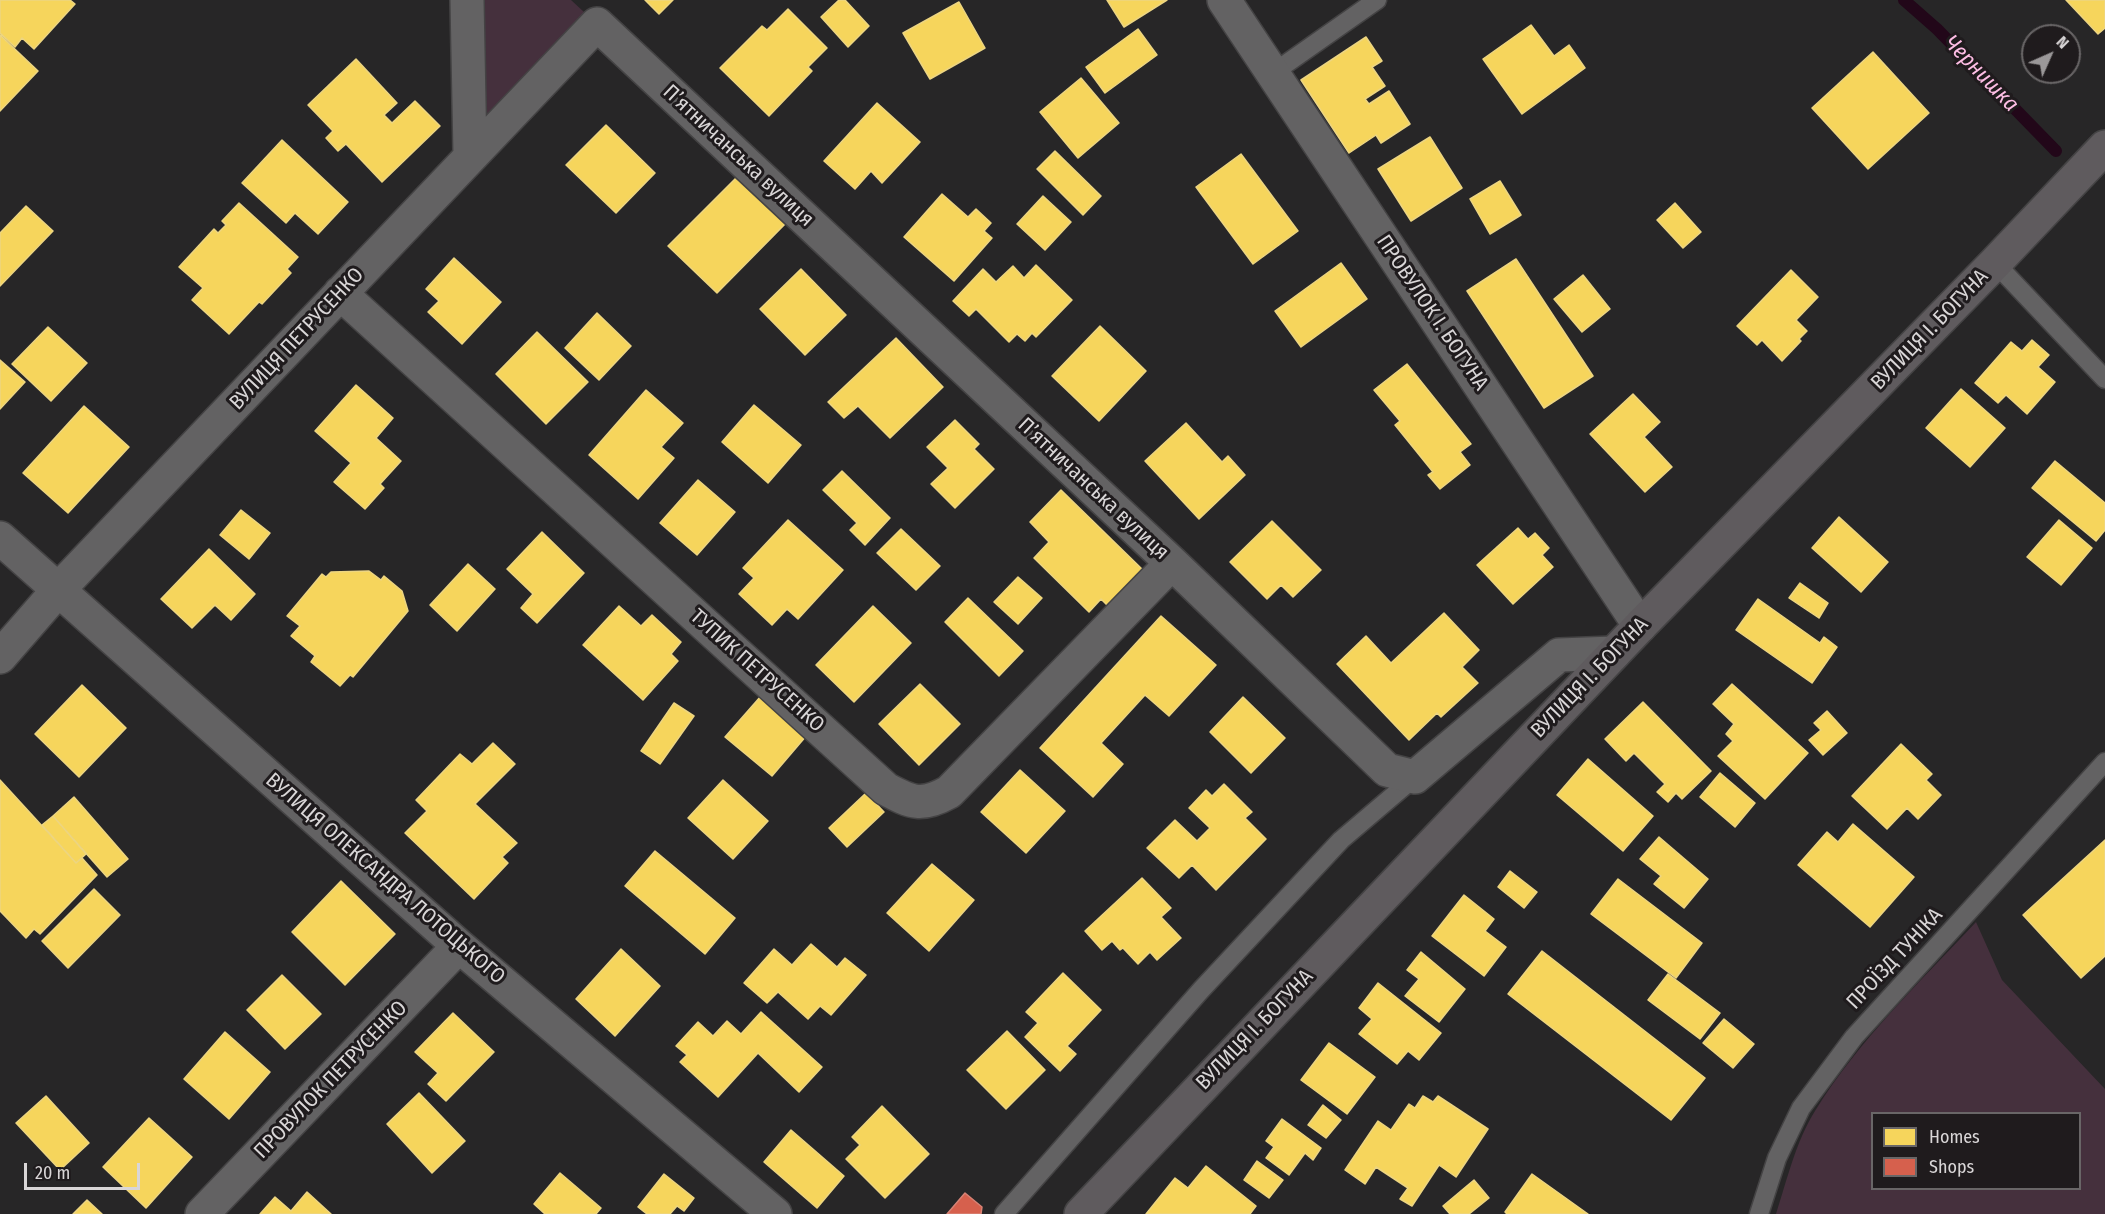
<!DOCTYPE html>
<html>
<head>
<meta charset="utf-8">
<style>
  body { margin:0 }
  #map { position:relative; width:2105px; height:1214px; overflow:hidden; background:#272627; font-family:"Fira Sans Condensed",sans-serif }
  canvas { display:block }
  .legend { position:absolute; left:1871px; top:1112px; width:210px; height:78px; box-sizing:border-box; background:#1f1b1d; border:2px solid #696667; margin:0; padding:8px 10px; list-style:none; font-size:18px; color:#d9d6d7 }
  .legend li { display:flex; align-items:center; gap:12px; height:30px }
  .legend b { width:30px; border:2px solid #696667 }
  .north { position:absolute; left:2021px; top:24px; width:60px; height:60px; box-sizing:border-box; background:#1f1b1d; border:2px solid #696667; border-radius:50%; rotate:45deg; font-size:16px; font-weight:700; line-height:24px; text-align:center; color:#d9d6d7 }
  .north::after { content:''; display:block; margin:auto; width:21px; height:27px; background:#9b9899; clip-path:polygon(50% 0,100% 100%,50% 72%,0 100%) }
  .scale { position:absolute; left:24px; top:1163px; width:116px; height:27px; box-sizing:border-box; border:3px solid #d9d6d7; border-top:0; padding-left:8px; font-size:18px; line-height:21px; white-space:nowrap; color:#d9d6d7; -webkit-text-stroke:4px #1f1b1d; paint-order:stroke }
</style>
</head>
<body>
<div id="map">
<canvas width="2105" height="1214"></canvas>
<ul class="legend">
<li><b style="height:16px;background:#f6d55c"></b>Homes</li>
<li><b style="height:16px;background:#d6604d"></b>Shops</li>
</ul>
<div class="north">N</div>
<div class="scale">20 m</div>
</div>
<script>
const ctx = document.querySelector('canvas').getContext('2d');
ctx.lineJoin = 'round';
function paint(path, color) {
  ctx.fillStyle = color;
  ctx.fill(path, 'evenodd');
}
function strokePath(path, color, width, dash) {
  ctx.strokeStyle = color;
  ctx.lineWidth = width;
  ctx.lineCap = dash ? 'butt' : 'round';
  ctx.setLineDash(dash || []);
  ctx.stroke(path);
}
function drawText(font, color, halo, rows, align = 'center') {
  ctx.font = font + ' "Fira Sans Condensed",sans-serif';
  ctx.lineWidth = 6;
  ctx.setLineDash([]);
  ctx.textBaseline = 'middle';
  ctx.strokeStyle = halo;
  ctx.fillStyle = color;
  for (const [text, x, y, turn = 0] of rows) {
    ctx.save();
    ctx.translate(x, y);
    ctx.rotate((+turn || 0) * Math.PI / 180);
    ctx.textAlign = isNaN(turn) ? turn : align;
    if (halo) ctx.strokeText(text, 0, 0);
    ctx.fillText(text, 0, 0);
    ctx.restore();
  }
}
const green = new Path2D(`
  M467,0h104l26,24 -127,130z
  M1976,922l26,58 103,109v125h-329c11,-34 20,-73 39,-103 43,-70 105,-129 161,-189zM1872,1114h208v74h-208z`);
const homes = new Path2D(`
  M0,0h70l5,4 -41,45 -12,-11 -7,9 -15,-14z
  M645,0h28l-14,14z
  M839,0h6l24,26 -21,21 -27,-30z
  M1107,0h60l-43,27z
  M2066,0h39v28l-7,6z
  M959,2l26,46 -55,31 -27,-46z
  M788,9l39,39 -19,19 4,4 -43,45 -49,-48 42,-42 5,4z
  M1531,25l23,31 15,-11 16,23 -63,46 -39,-55z
  M1138,29l19,26 -52,38 -19,-26z
  M0,35l38,36 -38,40z
  M1366,37l16,24 -10,6 13,19 -20,13 4,5 20,-13 21,33 -29,19 -5,-8 -27,18 -48,-73z
  M1873,52l56,61 -61,56 -56,-61z
  M356,59l41,44 -13,12 8,8 23,-22 25,25 -58,56 -36,-38 -8,7 -12,-13 7,-7 -25,-26z
  M1081,78l38,45 -41,35 -38,-46z
  M877,103l43,39 -38,41 -11,-12 -16,18 -31,-28z
  M606,125l49,48 -39,40 -50,-48z
  M1430,137l32,51 -51,33 -33,-52z
  M282,140l66,62 -30,32 -23,-21 -9,10 -44,-40z
  M1055,151l46,45 -18,19 -46,-46z
  M1241,154l57,77 -45,33 -57,-77z
  M742,172l47,48 -72,73 -49,-47z
  M1500,181l21,34 -31,19 -20,-35z
  M942,194l26,23 8,-8 15,14 -7,8 8,7 -38,43 -50,-44z
  M1043,196l28,26 -26,28 -28,-26z
  M239,203l59,54 -11,12 4,4 -29,31 -3,-2 -30,32 -37,-34 11,-12 -24,-21 35,-38 4,4 8,-8 -4,-4z
  M1675,203l26,29 -18,16 -26,-28z
  M26,206l27,25 -53,55v-53z
  M454,258l47,44 -39,42 -34,-32 11,-11 -13,-12z
  M1516,259l77,117 -49,32 -77,-117z
  M1341,263l26,36 -66,48 -26,-36z
  M1036,265l36,35 -36,37 -4,-4 -7,8 -8,-7 -8,8 -33,-33 -7,7 -16,-15 30,-32 13,13 17,-16 11,12z
  M801,269l45,46 -41,40 -45,-46z
  M1791,270l27,27 -22,23 11,11 -8,8 2,2 -19,20 -20,-21 -5,5 -20,-19z
  M1583,275l27,34 -28,23 -28,-33z
  M597,313l34,33 -32,34 -34,-32z
  M1100,326l46,45 -47,50 -47,-45z
  M48,327l39,36 -36,38 -39,-37z
  M537,332l51,50 -42,42 -50,-50z
  M896,338l47,49 -53,51 -32,-32 -14,12 -16,-16z
  M2032,340l17,15 -11,12 17,15 -28,32 -21,-19 -8,8 -23,-20 36,-41 11,9z
  M0,360l25,22 -25,27z
  M1407,364l64,80 -11,8 10,13 -30,24 -12,-14 5,-3 -38,-47 5,-4 -26,-31z
  M356,385l37,33 -17,20 25,23 -21,23 4,4 -19,21 -31,-27 17,-19 -36,-32z
  M1961,389l44,39 -35,39 -44,-39z
  M646,390l37,33 -22,24 13,11 -36,41 -49,-44z
  M1633,394l27,28 -16,15 28,30 -27,25 -55,-58z
  M754,405l47,40 -33,38 -46,-41z
  M84,406l45,41 -61,66 -45,-40z
  M955,420l24,24 -5,5 20,20 -39,39 -24,-24 17,-16 -21,-21z
  M1186,423l36,39 6,-6 17,19 -46,44 -54,-58z
  M2055,461l50,42v27l-9,11 -64,-53z
  M842,471l48,47 -25,27 -15,-15 7,-7 -34,-33z
  M698,480l37,32 -38,43 -37,-32z
  M1061,490l84,82 -35,36 -9,-9 -12,13 -55,-54 15,-16 -19,-20z
  M241,510l29,23 -21,26 -29,-24z
  M1839,517l49,45 -27,30 -49,-44z
  M788,520l55,50 -45,49 -11,-10 -15,16 -33,-31 15,-16 -11,-10z
  M2059,520l33,28 -31,37 -34,-28z
  M1272,521l49,49 -28,27 -12,-12 -14,14 -37,-37z
  M1518,528l10,11 7,-6 14,15 -7,7 11,12 -40,37 -36,-39z
  M901,529l39,37 -24,24 -39,-37z
  M542,532l42,41 -47,50 -16,-15 12,-14 -26,-25z
  M209,549l46,45 -24,26 -16,-15 -23,23 -31,-29z
  M468,564l27,25 -38,42 -27,-26z
  M369,571l12,9 3,-4 18,15 6,20 -55,66 -3,-2 -10,11 -29,-24 4,-6 -24,-20 9,-10 -13,-10 35,-42 4,3 5,-5z
  M1018,577l24,21 -24,26 -24,-22z
  M1800,583l28,20 -9,15 -30,-20z
  M968,598l55,53 -24,25 -54,-54z
  M1758,599l62,44 4,-6 13,10 -25,36 -76,-53z
  M619,606l22,20 11,-11 29,27 -10,12 7,7 -35,39 -60,-55z
  M873,606l38,37 -57,59 -38,-37z
  M1444,613l35,37 -17,17 16,16 -37,34 -4,-4 -28,27 -72,-76 29,-28 25,27z
  M1161,616l55,49 -47,51 -24,-21 -44,48 22,21 -30,33 -53,-49z
  M920,684l40,40 -41,41 -40,-41z
  M1732,684l76,69 -43,46 -47,-43 15,-15 -7,-7 8,-10 -21,-20z
  M82,685l44,43 -47,49 -44,-43z
  M761,696l46,39 -35,41 -47,-39z
  M1243,697l42,41 -34,35 -41,-41z
  M1643,702l68,69 -29,28 -6,-6 -8,9 -11,-10 8,-8 -31,-31 -8,8 -21,-22z
  M674,703l20,13 -34,48 -19,-13z
  M1827,711l20,22 -24,22 -14,-15 12,-10 -7,-7z
  M493,743l22,21 -40,40 42,39 -15,14 6,6 -34,36 -69,-66 22,-22 -11,-11 44,-46 12,10z
  M1901,744l31,30 -6,6 15,15 -23,24 -11,-11 -20,21 -35,-33z
  M1588,759l65,57 -30,35 -66,-56z
  M1020,770l45,41 -39,42 -45,-41z
  M1720,773l35,30 -20,24 -35,-30z
  M0,780l76,83 6,-5 15,17 -57,59 -6,-5 -8,9 -26,-27z
  M723,780l45,41 -35,38 -45,-41z
  M1224,784l28,28 -7,6 21,21 -50,51 -24,-25 -13,13 -32,-30 28,-28 22,21 13,-13 -21,-20 17,-18 6,6z
  M866,793l18,19 -37,35 -18,-19z
  M74,797l54,62 -21,18 -54,-61z
  M53,816l33,38 -10,9 -34,-38z
  M1853,824l61,53 -44,50 -72,-62 29,-33 11,10z
  M1659,837l49,42 -24,29 -30,-24 7,-8 -21,-17z
  M2105,840v116l-24,22 -58,-63z
  M655,851l80,67 -30,36 -80,-68z
  M932,864l42,36 -45,51 -42,-38z
  M1510,871l27,21 -13,16 -26,-21z
  M1142,878l29,30 -10,9 20,21 -24,22 -7,-8 -12,12 -15,-16 -3,2 -8,-9 -10,9 -17,-19z
  M1618,879l84,64 -26,35 -85,-64z
  M341,881l54,53 -50,51 -53,-53z
  M94,889l26,26 -52,53 -26,-27z
  M1464,895l30,24 -9,12 21,16 -22,29 -52,-40z
  M811,944l26,23 8,-9 21,17 -35,40 -11,-9 -12,13 -30,-27 -11,11 -23,-20 30,-34 18,16z
  M621,949l39,37 -45,50 -39,-37z
  M1542,951l163,127 -34,42 -163,-126z
  M1421,952l44,37 -26,33 -34,-26 14,-17 -12,-9z
  M1063,973l38,37 -34,36 9,8 -16,17 -35,-34 13,-14 -12,-11z
  M1668,974l52,39 -20,26 -52,-39z
  M282,975l39,39 -36,35 -38,-39z
  M1378,983l63,50 -22,27 -11,-9 -11,13 -38,-30 13,-15 -13,-11z
  M761,1012l61,55 -23,25 -41,-39 -40,44 -38,-35 7,-7 -11,-9 22,-24 15,14 14,-15 14,13z
  M453,1013l41,39 -48,49 -18,-17 10,-11 -23,-21z
  M1724,1019l30,25 -21,24 -30,-25z
  M1007,1031l38,39 -39,39 -39,-39z
  M225,1032l45,40 -41,47 -45,-40z
  M1329,1043l46,34 -28,37 -46,-34z
  M419,1093l46,48 -33,32 -45,-49z
  M46,1096l43,47 -29,27 -44,-47z
  M1423,1096l10,6 5,-6 50,33 -32,48 -17,-12 -27,41 -12,-7 8,-11 -32,-21 -11,17 -20,-14 33,-49 13,9 18,-26 6,4z
  M1323,1105l18,15 -15,18 -18,-13z
  M882,1106l47,48 -44,44 -39,-39 14,-14 -8,-8z
  M149,1118l43,39 -46,51 -43,-41z
  M1282,1119l39,29 -8,12 -8,-7 -16,22 -23,-17 8,-11 -8,-6z
  M791,1130l53,46 -27,32 -53,-46z
  M1257,1161l26,19 -14,18 -25,-18z
  M1206,1166l50,40 -6,8h-104l29,-36 13,10z
  M560,1173l41,35 -5,6h-51l-11,-10z
  M664,1174l30,24 -10,13 -7,-5 -7,8h-23l-9,-7z
  M1532,1174l56,40h-81l-2,-2z
  M1474,1180l15,18 -20,16h-19l-7,-8z
  M307,1192l24,22h-71l15,-17 16,14z
  M87,1200l15,14h-29z`);
const shops = new Path2D(`
  M965,1193l17,14 -1,7h-34z`);
const stream = new Path2D(`
  M1904,0l33,29 119,122`);
const lane = new Path2D(`
  M1273,73l104,-73
  M1995,263l110,116
  M1004,1214l197,-224 140,-150 74,-63
  M1759,1214l18,-56 24,-50 53,-71 251,-275`);
const street = new Path2D(`
  M467,0l3,154
  M1224,0l416,626
  M340,293l546,496c26,14 36,18 63,3l223,-229
  M0,538l459,408 316,268
  M0,657l59,-68 538,-565 575,539 215,207 28,7 144,-122 55,-2
  M202,1214l257,-268`);
const secondary = new Path2D(`
  M1081,1214l559,-588 355,-363 110,-116`);
const streetNames = [
  ["Пʼятничанська вулиця",738,156,43],
  ["ПРОВУЛОК І. БОГУНА",1432,313,56],
  ["ВУЛИЦЯ І. БОГУНА",1930,330,-46],
  ["ВУЛИЦЯ ПЕТРУСЕНКО",297,339,-47],
  ["Пʼятничанська вулиця",1093,489,43],
  ["ТУПИК ПЕТРУСЕНКО",757,671,42],
  ["ВУЛИЦЯ І. БОГУНА",1590,678,-46],
  ["ВУЛИЦЯ ОЛЕКСАНДРА ЛОТОЦЬКОГО",385,879,41],
  ["ПРОЇЗД ТУНІКА",1895,959,-47],
  ["ВУЛИЦЯ І. БОГУНА",1255,1030,-46],
  ["ПРОВУЛОК ПЕТРУСЕНКО",331,1080,-46]
];
const waterNames = [
  ["Чернишка",1981,74,46]
];
paint(green, '#45303d');
paint(homes, '#f6d55c');
strokePath(homes, '#edd581', 1.5);
paint(shops, '#d6604d');
strokePath(shops, '#d78376', 1.5);
strokePath(stream, '#220719', 12);
strokePath(lane, '#444344', 21);
strokePath(street, '#444344', 36);
strokePath(secondary, '#444344', 36);
strokePath(lane, '#636263', 18);
strokePath(street, '#636263', 33);
strokePath(secondary, '#5f5b5e', 33);
drawText('21px', '#d9d6d7', '#1f1b1d', streetNames);
drawText('italic 22px', '#fdbde4', '#1f1b1d', waterNames);
</script>
</body>
</html>
